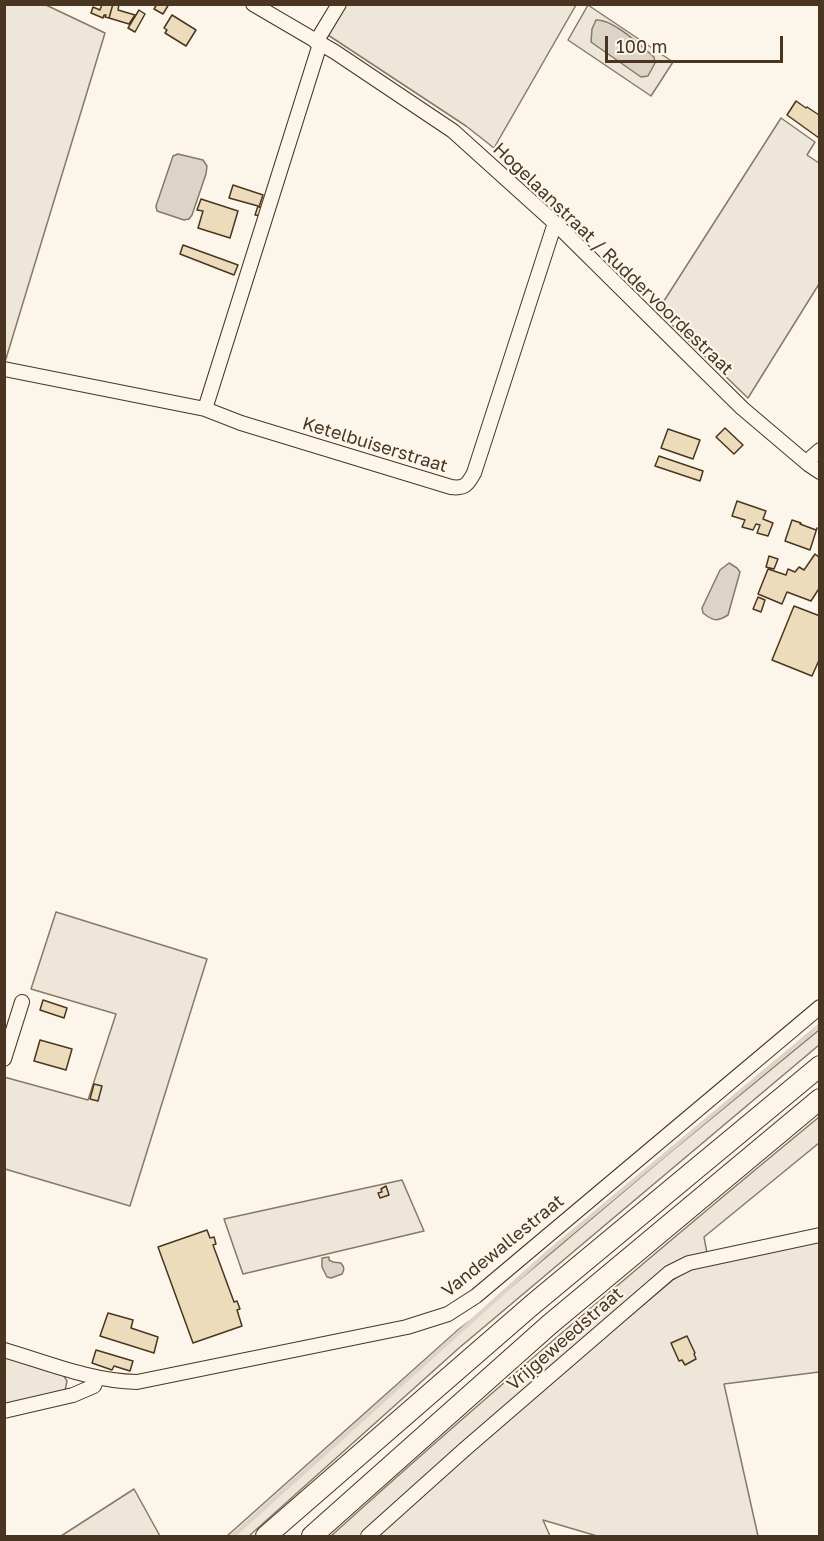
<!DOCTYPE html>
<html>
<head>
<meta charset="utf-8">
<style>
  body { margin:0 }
  #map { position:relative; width:824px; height:1541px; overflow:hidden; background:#fbf6e9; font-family:"Golos Text",sans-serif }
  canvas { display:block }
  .frame { position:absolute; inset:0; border:6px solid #4a3520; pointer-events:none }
  .scale { position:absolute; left:605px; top:36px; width:178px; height:27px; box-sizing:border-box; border:3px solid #4a3520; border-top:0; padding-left:8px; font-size:18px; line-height:21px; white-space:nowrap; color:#4a3520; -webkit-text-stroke:4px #fbf6e9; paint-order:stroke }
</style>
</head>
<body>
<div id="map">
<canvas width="824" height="1541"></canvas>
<div class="frame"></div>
<div class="scale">100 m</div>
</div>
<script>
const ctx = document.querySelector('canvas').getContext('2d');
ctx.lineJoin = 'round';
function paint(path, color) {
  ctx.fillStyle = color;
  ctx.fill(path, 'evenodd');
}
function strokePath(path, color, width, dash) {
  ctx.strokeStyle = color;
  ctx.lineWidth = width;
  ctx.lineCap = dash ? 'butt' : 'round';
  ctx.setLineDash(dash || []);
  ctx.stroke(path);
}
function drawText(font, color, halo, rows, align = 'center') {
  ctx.font = font + ' "Golos Text",sans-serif';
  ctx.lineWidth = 4.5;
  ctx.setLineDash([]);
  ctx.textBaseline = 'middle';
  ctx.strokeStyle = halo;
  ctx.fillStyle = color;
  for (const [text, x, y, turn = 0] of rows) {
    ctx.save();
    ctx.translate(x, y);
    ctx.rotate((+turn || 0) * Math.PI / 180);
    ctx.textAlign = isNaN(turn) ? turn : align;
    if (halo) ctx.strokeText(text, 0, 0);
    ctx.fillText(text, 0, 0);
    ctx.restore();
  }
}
const green = new Path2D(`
  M5,4l41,1 59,28 -100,329z
  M346,5h230l-82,143 -28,-22 -138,-91z
  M588,5l85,57 -22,34 -83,-56z
  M781,118l34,24 -8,13 12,8v121l-71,114 -80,-77 -7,-9 1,-8z
  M56,912l151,47 -77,247 -125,-37 -1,-92 84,23 28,-86 -85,-25z
  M819,1030v15l-360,303 -210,188h-22l232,-207 20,-15 189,-160z
  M819,1117v26l-115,94 3,16 -23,6 -322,277h-31c159,-144 323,-283 488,-419z
  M402,1180l22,51 -181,43 -19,-55z
  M819,1240v132l-95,12 34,152h-161l-54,-16 7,16h-176l86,-77 214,-180 17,-11z
  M4,1356l58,17 5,8 -2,10 -60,14z
  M134,1489l26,47h-99z`);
const water = new Path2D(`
  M596,20c16,-2 46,27 58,37l1,6 -7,13 -7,1 -50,-35 1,-13z
  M178,154l25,6 4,6 -1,8 -14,41 -3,4 -5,1 -27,-9 -1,-5 17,-50z
  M729,563l8,5 3,4 -12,43c-11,7 -15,6 -25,-2l-1,-5 18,-38z
  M329,1257v3l4,2 8,1c3,4 4,6 1,11l-11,4 -4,-1 -5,-10v-9z`);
const stream = new Path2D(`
  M233,1536l314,-283 273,-228`);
const building = new Path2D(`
  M102,4h11l-4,14 -4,-1 1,-2h-2l-1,3 -12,-5 2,-6 7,3z
  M113,4h6l-1,6 17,5 -6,9 -20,-6z
  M157,4h12l-6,10 -9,-5z
  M139,10l6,4 -10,18 -7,-4z
  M172,15l24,15 -10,16 -21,-13 2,-3 -3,-2z
  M796,101l10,7 1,-1 12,8 1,-1 -1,24 -32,-23z
  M233,185l30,10 -4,12 5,1 -2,8 -7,-1 3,-9 -29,-8z
  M201,199l37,12 -8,27 -32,-10 5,-17 -6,-1z
  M183,245l55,20 -4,10 -54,-21z
  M725,428l18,17 -9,9 -18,-17z
  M668,429l32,11 -7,19 -32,-11z
  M659,456l44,15 -3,10 -45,-15z
  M737,501l29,10 -3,8 10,4 -5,13 -11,-3 3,-8 -4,-1 -3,6 -11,-3 3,-7 -13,-4z
  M792,520l9,3 -1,1 16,6 1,-2 -7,22 -25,-9z
  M815,554l5,4v29l-9,14 -24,-9 -5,12 -24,-10 10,-25 18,6 2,-6 7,3 4,-5 5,3z
  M769,556l9,3 -4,10 -8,-2z
  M758,597l7,3 -4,12 -8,-3z
  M794,606l26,10v42l-8,18 -40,-16z
  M43,1000l24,8 -3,10 -24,-8z
  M40,1040l32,9 -6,21 -32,-9z
  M94,1084l8,2 -4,15 -8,-2z
  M386,1186l3,9 -9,3 -2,-5 4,-1 -1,-3z
  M207,1230l3,8 4,-1 2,7 -3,1 21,57 3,-1 3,8 -3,1 5,16 -49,17 -35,-96z
  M108,1313l25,7 -2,8 27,9 -4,16 -54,-17z
  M687,1336l8,17 -1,1 2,5 -11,6 -3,-5 -3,1 -8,-18z
  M96,1350l37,11 -3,10 -16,-5 -2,4 -20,-7z`);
const minor = new Path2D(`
  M253,4l82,48 118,79 102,92 187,185 66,56 12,8
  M316,42l23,-38
  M4,369l201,40 36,14 210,64c14,2 17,-3 23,-14l81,-250
  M205,409l115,-365
  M808,464l4,-7 8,-7
  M4,1059l18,-57
  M4,1350c44,13 87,31 133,32l270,-55 41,-13 28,-18 344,-289
  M4,1411l69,-16 21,-9 3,-8
  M368,1536l97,-87 204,-176 20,-10 131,-28`);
const highway = new Path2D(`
  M266,1536l266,-231 288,-239
  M312,1536l237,-211 271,-226`);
const streetNames = [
  ["Hogelaanstraat / Ruddervoordestraat",613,259,44],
  ["Ketelbuiserstraat",375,445,17],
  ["Vandewallestraat",503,1246,-39],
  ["Vrijgeweedstraat",565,1339,-41]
];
paint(green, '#ede6d9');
strokePath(green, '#887966', 1.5);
paint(water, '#dcd4c6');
strokePath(water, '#887966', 1.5);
strokePath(stream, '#dcd4c6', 4);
paint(building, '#ecdcbc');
strokePath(building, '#4a3520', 1.5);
strokePath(minor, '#4a3520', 16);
strokePath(highway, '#4a3520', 22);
strokePath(minor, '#fbf6e9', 14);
strokePath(highway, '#fbf6e9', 20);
drawText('18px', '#4a3520', '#fbf6e9', streetNames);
</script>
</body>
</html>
